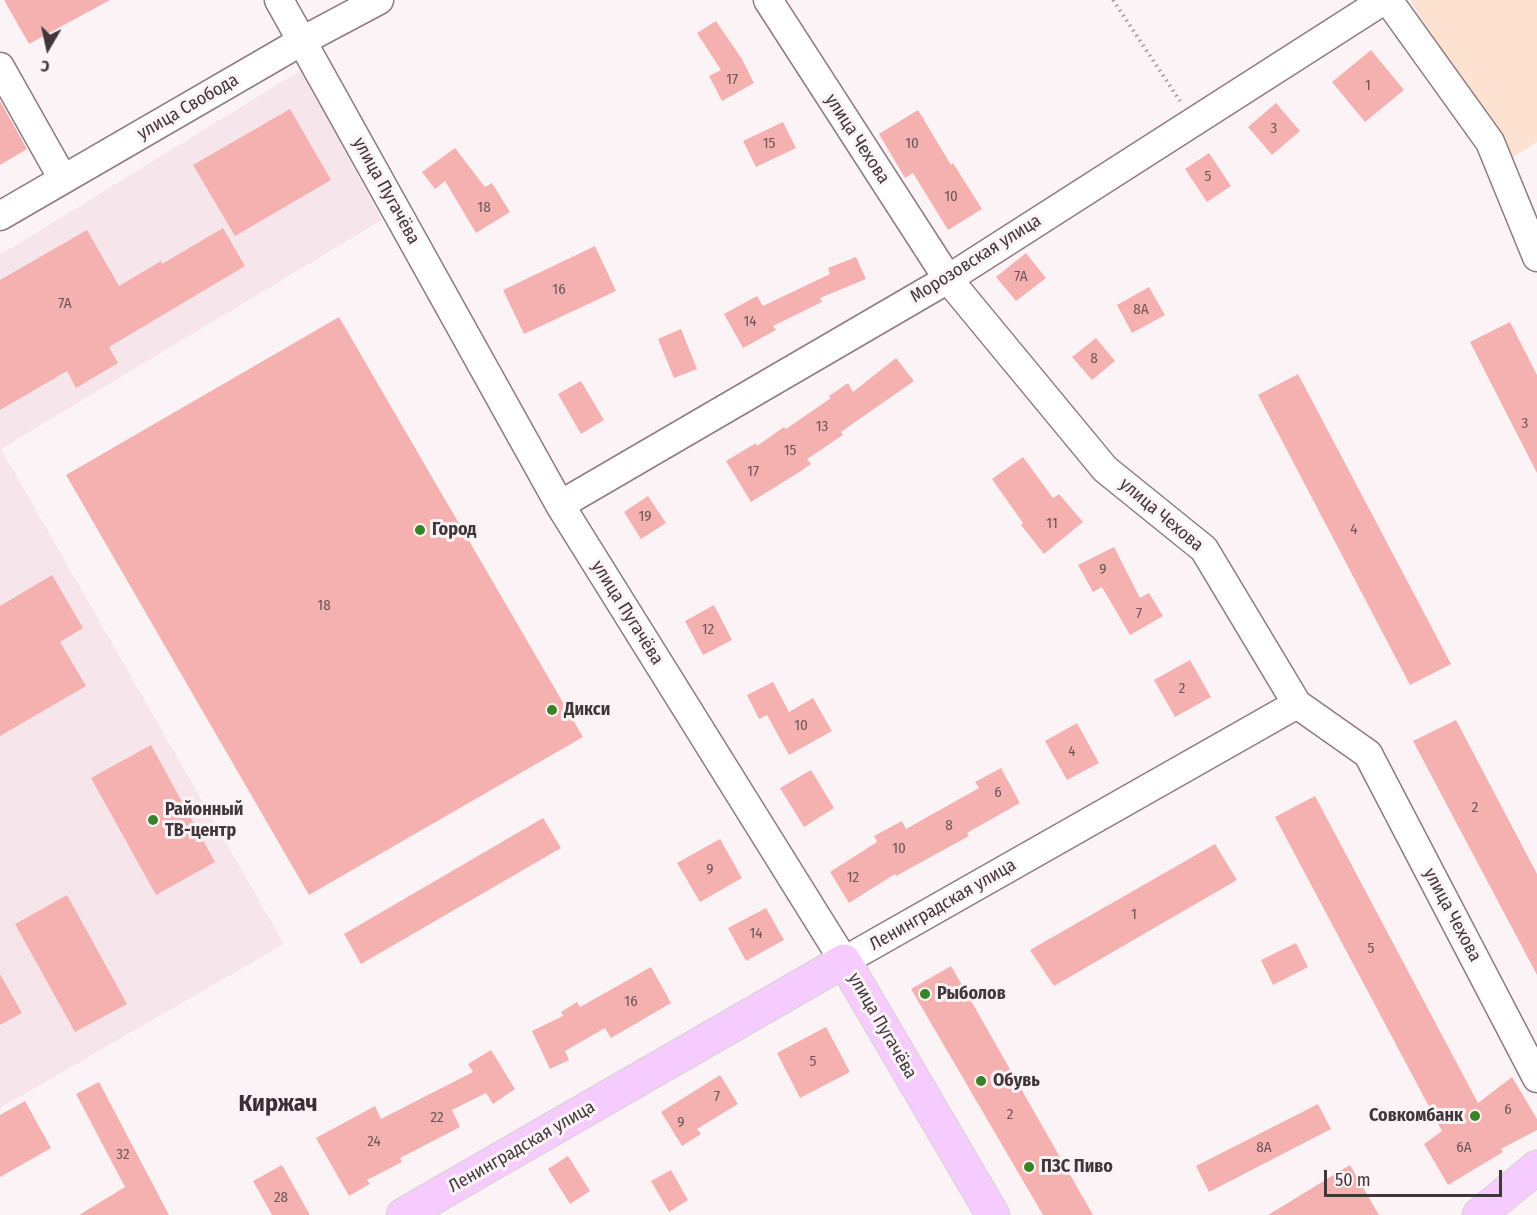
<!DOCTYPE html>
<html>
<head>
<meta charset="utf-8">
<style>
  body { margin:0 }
  #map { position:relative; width:1537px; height:1215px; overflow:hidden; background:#fcf3f7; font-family:"Fira Sans Condensed",sans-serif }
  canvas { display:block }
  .north { position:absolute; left:18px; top:18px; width:60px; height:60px; -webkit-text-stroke:4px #fcf3f7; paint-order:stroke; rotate:189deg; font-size:16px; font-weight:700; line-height:24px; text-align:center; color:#40373b }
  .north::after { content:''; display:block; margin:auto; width:21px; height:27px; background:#40373b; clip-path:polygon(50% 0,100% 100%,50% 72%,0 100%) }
  .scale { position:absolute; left:1324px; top:1170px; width:178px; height:27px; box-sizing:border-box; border:3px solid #40373b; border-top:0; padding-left:8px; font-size:18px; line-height:21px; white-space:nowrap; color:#40373b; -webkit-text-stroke:4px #fcf3f7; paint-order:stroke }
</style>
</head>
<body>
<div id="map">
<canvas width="1537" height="1215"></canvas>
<div class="north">С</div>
<div class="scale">50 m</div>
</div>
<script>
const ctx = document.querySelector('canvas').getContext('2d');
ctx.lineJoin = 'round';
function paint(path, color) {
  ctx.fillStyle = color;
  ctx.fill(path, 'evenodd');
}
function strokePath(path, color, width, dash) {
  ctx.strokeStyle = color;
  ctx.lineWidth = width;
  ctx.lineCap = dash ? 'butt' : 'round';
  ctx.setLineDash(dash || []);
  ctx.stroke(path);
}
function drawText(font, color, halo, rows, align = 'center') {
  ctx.font = font + ' "Fira Sans Condensed",sans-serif';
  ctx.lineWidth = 6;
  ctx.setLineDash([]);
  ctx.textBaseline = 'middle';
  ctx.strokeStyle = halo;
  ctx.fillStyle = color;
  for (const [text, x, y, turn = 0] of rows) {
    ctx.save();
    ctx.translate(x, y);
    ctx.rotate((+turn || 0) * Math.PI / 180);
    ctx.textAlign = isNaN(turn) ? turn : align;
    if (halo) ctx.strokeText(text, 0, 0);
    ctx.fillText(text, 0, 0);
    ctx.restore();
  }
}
const built = new Path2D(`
  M301,70l81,150 -381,229 283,495 -284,164v-853z`);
const green = new Path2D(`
  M1410,0h127v142l-28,18z`);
const building = new Path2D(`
  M4,0h106l-81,44z
  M716,21l26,38 12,24 -32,18 -13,-25 12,-6 -24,-37z
  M1371,50l33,40 -39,32 -33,-40z
  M0,101l27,48 -27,16z
  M1276,103l24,28 -28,24 -24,-28z
  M290,109l41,71 -96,56 -42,-71z
  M918,110l33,55 2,-2 29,46 -34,21 -35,-57 -8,5 -26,-44z
  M783,122l13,26 -40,19 -13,-26z
  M455,148l30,39 7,-4 18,29 -34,21 -31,-52 -10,8 -13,-17z
  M1209,153l22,33 -24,16 -22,-33z
  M223,228l22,38 -136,81 9,16 -42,25 -9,-17 -67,39v-130l87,-50 32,56 42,-25 1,3z
  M595,246l21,45 -92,43 -21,-44z
  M1026,253l20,25 -30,23 -20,-24z
  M856,257l10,22 -46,19 2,4 -49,24 3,4 -33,18 -19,-34 33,-18 6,10 67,-32 -2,-6z
  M1149,287l16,28 -33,18 -15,-28z
  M339,317l244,420 -274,158 -243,-420z
  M1510,322l27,53v98l-67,-131z
  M681,329l16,40 -23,9 -16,-39z
  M1096,338l19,23 -23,19 -20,-23z
  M896,358l18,23 -73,51 2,3 -36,24 4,5 -10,7 -50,31 -25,-41 30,-18 1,3 27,-19 2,2 45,-31 -2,-2 19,-13 5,9z
  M1298,374l153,290 -41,21 -152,-290z
  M581,381l23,39 -23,14 -23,-40z
  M1023,457l30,41 6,-4 24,28 -39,32 -23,-29 2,-2 -31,-44z
  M648,496l18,27 -25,16 -17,-27z
  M1114,547l26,51 9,-5 14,23 -33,19 -28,-48 -9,5 -15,-27z
  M52,575l31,53 -23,14 26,44 -86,50v-130z
  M714,605l18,35 -29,15 -18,-34z
  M1190,660l21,37 -36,20 -21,-37z
  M773,682l16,30 24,-14 19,33 -43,24 -22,-40 -8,4 -12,-24z
  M1456,720l81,154v101l-124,-234z
  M1077,723l22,40 -32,17 -22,-39z
  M151,745l64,117 -59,33 -65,-117z
  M1001,768l19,35 -53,30 2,3 -73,40 -1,-2 -46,29 -19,-31 47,-30 -3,-6 28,-15 4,8 73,-41 -4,-6z
  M811,770l23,38 -30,19 -24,-39z
  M1315,796l163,307 34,-26 25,42v11l-36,19 2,3 -55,33 -24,-41 18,-13 -167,-314z
  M543,818l18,30 -200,116 -17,-30z
  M720,839l22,39 -42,24 -23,-39z
  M1215,844l22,36 -183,106 -24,-36z
  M67,895l60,109 -52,28 -60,-108z
  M766,908l18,32 -38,21 -18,-33z
  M1296,943l12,24 -35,18 -12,-25z
  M951,966l15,26 127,223h-50l-132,-226z
  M651,967l20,36 -60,35 -6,-10 -40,23 4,9 -19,9 -18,-38 31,-15 -2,-4 16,-10 3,5z
  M0,974l22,39 -22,12z
  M826,1027l24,45 -50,26 -23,-45z
  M491,1050l24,39 -22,15 -7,-11 -34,17 8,17 -60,31 2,4 -35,18 3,4 -21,12 -33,-58 59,-32 6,13 92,-47 -5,-8z
  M720,1075l18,29 -41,25 4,5 -19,12 -21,-34z
  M99,1082l70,133h-90l46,-28 -49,-93z
  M25,1101l26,47 -51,29v-62z
  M1318,1104l13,25 -122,63 -13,-26z
  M568,1156l22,35 -20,13 -22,-35z
  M282,1165l28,50h-38l-19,-34z
  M1350,1165l29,50h-111z
  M671,1170l17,30 -19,12 -18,-31z`);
const path = new Path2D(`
  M1113,0l67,101`);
const minor = new Path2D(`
  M279,0l281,505 284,456 453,-257
  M768,0l180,279 157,190 99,80 93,155 71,50 169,324
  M1388,0l102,142 47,115
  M0,67l63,112
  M0,216l302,-175 77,-41
  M560,505l388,-226 436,-279`);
const major = new Path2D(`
  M403,1215l441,-254 149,254
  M1479,1215l58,-48`);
const markers = [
  [420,530,6,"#398228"],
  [552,710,6,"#398228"],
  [153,820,6,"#398228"],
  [925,994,6,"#398228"],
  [981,1081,6,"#398228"],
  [1475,1116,6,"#398228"],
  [1029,1167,6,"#398228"]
];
const numberNames = [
  ["17",732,80],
  ["1",1368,86],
  ["3",1274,129],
  ["15",769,144],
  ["10",912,144],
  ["5",1208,177],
  ["10",951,197],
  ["18",484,208],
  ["7А",1021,277],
  ["16",559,290],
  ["7А",65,304],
  ["8А",1141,310],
  ["14",750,322],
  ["8",1094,359],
  ["3",1525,424],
  ["13",822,427],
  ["15",790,451],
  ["17",753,472],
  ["19",645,517],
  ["11",1052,524],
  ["4",1354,530],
  ["9",1103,570],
  ["18",324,606],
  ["7",1139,614],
  ["12",708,630],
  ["2",1182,689],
  ["10",801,726],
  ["4",1072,752],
  ["6",998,793],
  ["2",1475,808],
  ["8",949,826],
  ["10",899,849],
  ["9",710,870],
  ["12",853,878],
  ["1",1134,915],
  ["14",756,934],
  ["5",1371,949],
  ["16",631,1002],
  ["5",813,1062],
  ["7",717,1097],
  ["6",1508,1110],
  ["2",1010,1115],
  ["22",437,1118],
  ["9",681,1123],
  ["24",374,1142],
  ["8А",1264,1148],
  ["6А",1464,1148],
  ["32",123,1155],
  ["28",281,1198]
];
const streetNames = [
  ["улица Свобода",188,107,-30],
  ["улица Чехова",857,139,57],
  ["улица Пугачёва",386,191,61],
  ["Морозовская улица",976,259,-32],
  ["улица Чехова",1161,515,40],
  ["улица Пугачёва",627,613,58],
  ["Ленинградская улица",943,905,-30],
  ["улица Чехова",1452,915,62],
  ["улица Пугачёва",882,1026,60],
  ["Ленинградская улица",522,1147,-30]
];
const poiNames = [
  ["Город",432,530],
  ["Дикси",564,710],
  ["Районный",165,810],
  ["ТВ-центр",165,831],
  ["Рыболов",937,994],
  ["Обувь",993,1081],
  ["Совкомбанк",1463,1116,"right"],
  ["ПЗС Пиво",1041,1167]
];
const districtNames = [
  ["Киржач",278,1104]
];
paint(built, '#f7e5ec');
paint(green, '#fde2d2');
paint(building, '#f4b1b0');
strokePath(minor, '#8e7a82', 31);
strokePath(major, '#d5d3d4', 35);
strokePath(path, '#a0979b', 4, [1.5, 4.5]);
strokePath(minor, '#fff', 28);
strokePath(major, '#f6ccfe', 33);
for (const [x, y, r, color] of markers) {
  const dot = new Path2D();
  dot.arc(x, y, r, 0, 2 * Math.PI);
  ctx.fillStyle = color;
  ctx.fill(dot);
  strokePath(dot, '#fcf3f7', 2);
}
drawText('15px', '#6d5658', null, numberNames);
drawText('18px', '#40373b', '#fcf3f7', streetNames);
drawText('bold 18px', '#40373b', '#fcf3f7', poiNames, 'left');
drawText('bold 24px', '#3f2d35', '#fcf3f7', districtNames);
</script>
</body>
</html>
